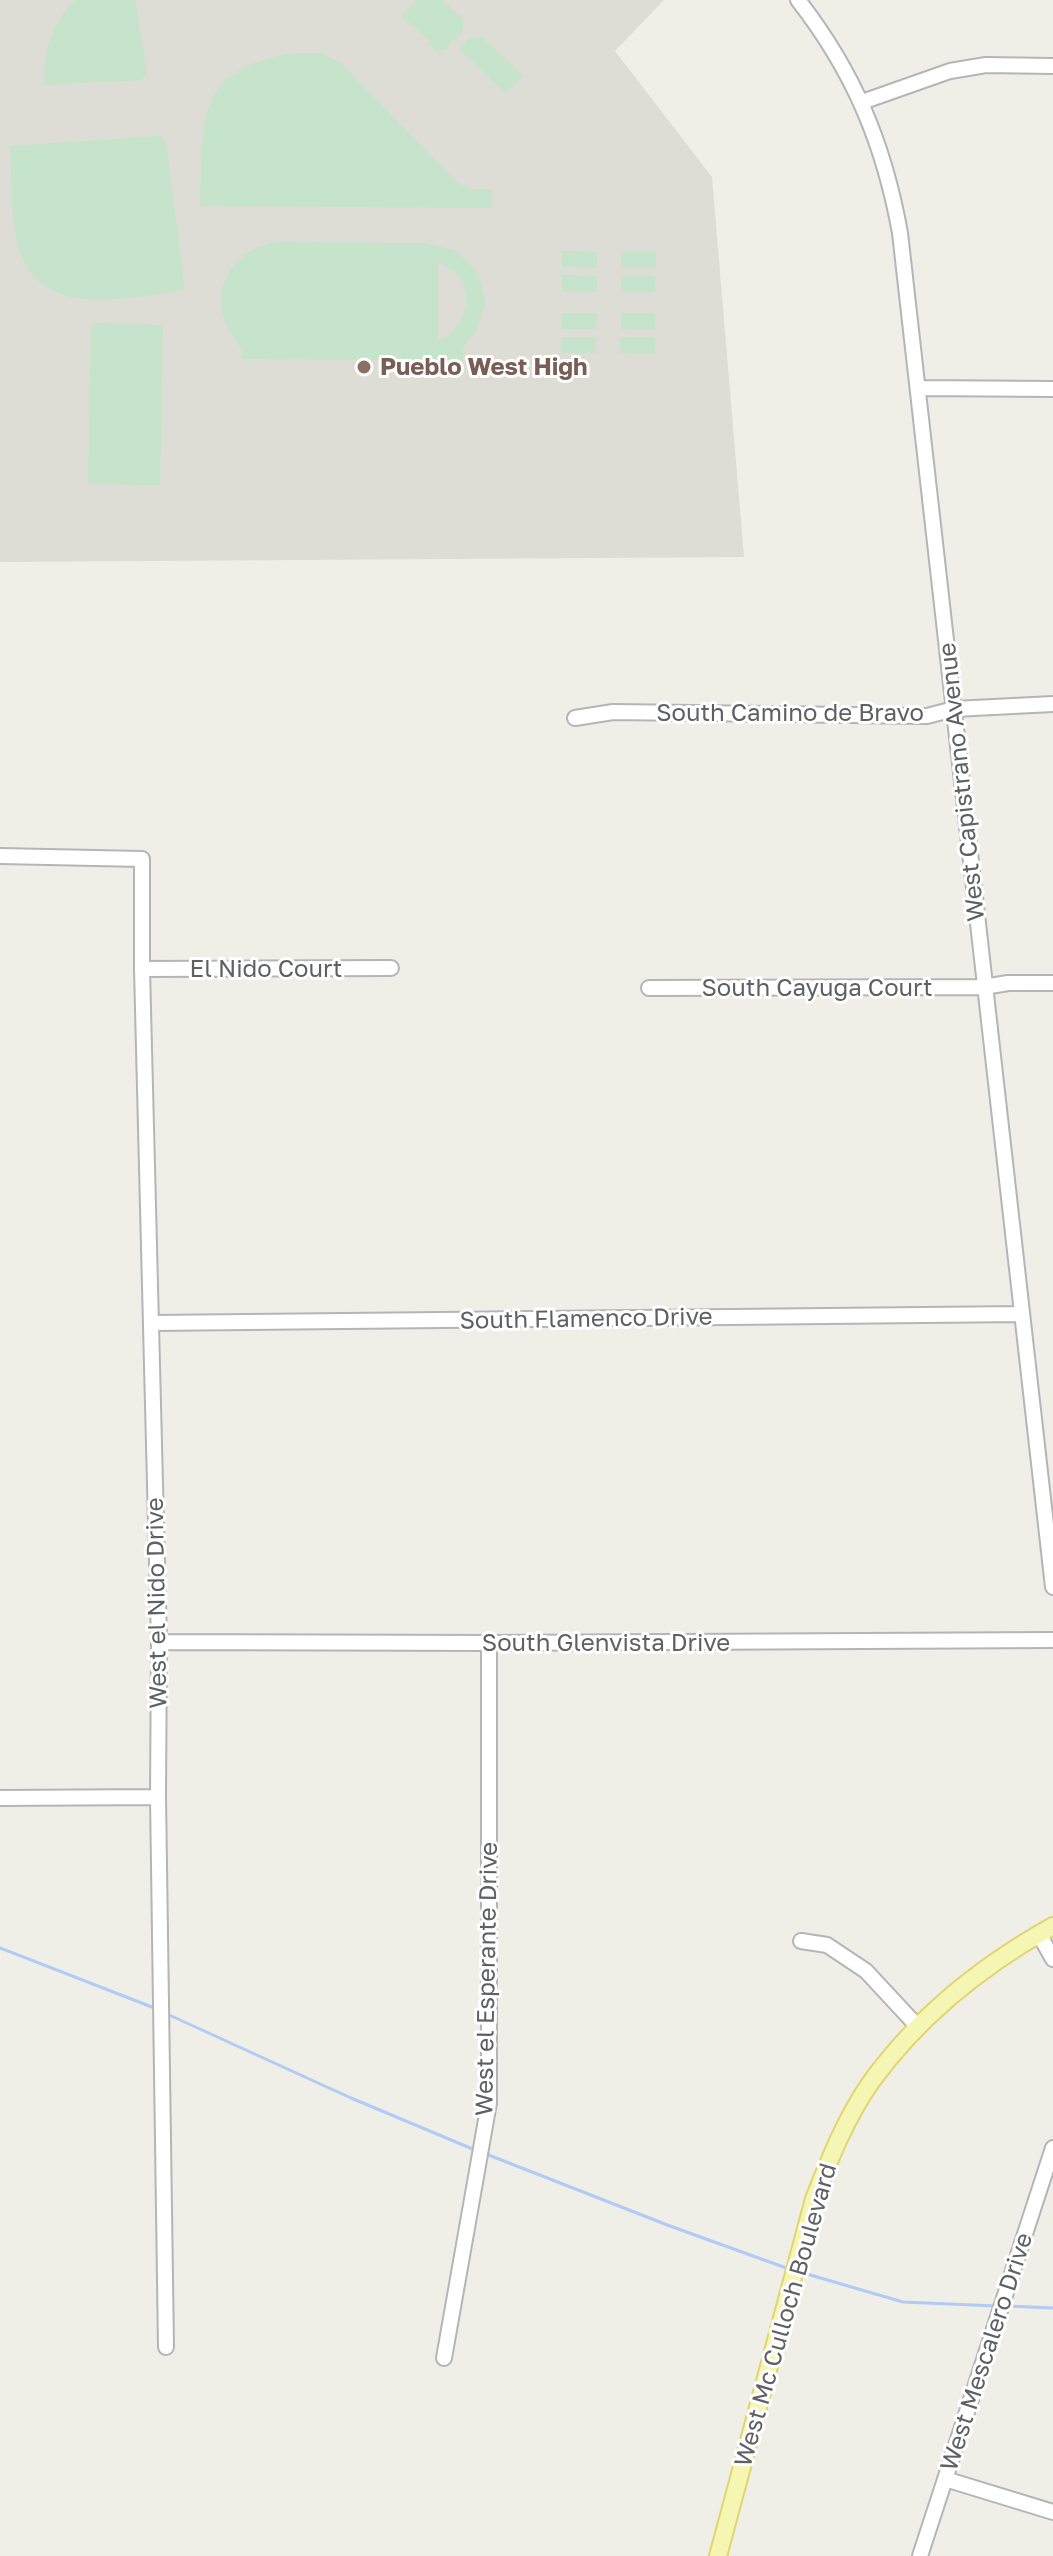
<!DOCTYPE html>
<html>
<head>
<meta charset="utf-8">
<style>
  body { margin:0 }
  canvas { display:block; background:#efeee7 }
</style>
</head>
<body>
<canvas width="1053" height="2556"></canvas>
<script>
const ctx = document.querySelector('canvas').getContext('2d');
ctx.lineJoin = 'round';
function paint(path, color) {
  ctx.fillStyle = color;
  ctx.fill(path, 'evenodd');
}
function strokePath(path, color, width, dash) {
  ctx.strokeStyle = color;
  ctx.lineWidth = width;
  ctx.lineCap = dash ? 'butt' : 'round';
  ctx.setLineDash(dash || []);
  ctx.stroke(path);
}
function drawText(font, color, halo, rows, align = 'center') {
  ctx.font = font + ' "Golos Text",sans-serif';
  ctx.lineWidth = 6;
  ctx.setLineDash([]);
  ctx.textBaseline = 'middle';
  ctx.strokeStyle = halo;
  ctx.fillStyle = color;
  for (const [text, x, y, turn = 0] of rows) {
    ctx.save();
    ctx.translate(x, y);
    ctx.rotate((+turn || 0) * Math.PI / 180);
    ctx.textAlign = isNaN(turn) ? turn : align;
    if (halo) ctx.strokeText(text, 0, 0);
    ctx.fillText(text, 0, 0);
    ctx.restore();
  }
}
const education = new Path2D(`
  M0,0h664l-49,51 97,126 32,380 -744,5z`);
const green = new Path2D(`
  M75,0h60l12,73 -5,7 -98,5c0,-32 6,-62 31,-85z
  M417,0h25l21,19v12l-7,8 -5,1 -1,5 -4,5h-5l-1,5 -12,-12 2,-2 -29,-25z
  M482,37l41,39 -17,17 -47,-44 11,-11z
  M293,53h27l22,11 114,118 15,7h21v19l-292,-2c4,-84 -8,-136 93,-153z
  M160,136l6,6 19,148c-57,7 -146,33 -167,-45 -8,-31 -6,-67 -8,-99z
  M279,242l147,1 30,8 17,16 7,11 5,25 -8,27 -14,17v14l-221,-2c0,-20 -11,-20 -17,-38 -15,-40 15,-75 54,-79zM438,263c40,11 35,64 0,78z
  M562,251l35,1v16l-35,-1z
  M621,252h35v16h-35z
  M562,275l35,1v16h-35z
  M621,276h34v16h-34z
  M562,313h35l-1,16h-34z
  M621,313h34v17l-34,-1z
  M91,323l72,2 -3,160 -72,-1z
  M562,337h34v16h-35z
  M620,337h35v17l-35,-1z`);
const stream = new Path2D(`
  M0,1948l157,61
  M167,2014l184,84 124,52
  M486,2154l184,72 119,43
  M800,2272l103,30 93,4
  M1008,2306l45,2`);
const minor = new Path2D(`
  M798,0c56,72 86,144 102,233l153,1354
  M862,102l88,-31 36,-6 67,1
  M918,388l135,1
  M575,718l38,-6 314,4 27,-7 99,-5
  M0,856l142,3v110l17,673 -1,155 8,550
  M142,969l249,-1
  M649,988l335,-1 24,-4h45
  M152,1323l868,-9
  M159,1642l330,1 564,-3
  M0,1798l158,-1
  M1039,1934l14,25
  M801,1941l26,4 39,26 52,56
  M444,2358l45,-255v-460
  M945,2479l108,33
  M920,2556l133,-408`);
const major = new Path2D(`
  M718,2556l96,-357c16,-41 32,-81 57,-117 47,-65 112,-117 182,-156`);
const markers = [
  [364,367,8,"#8d6e63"]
];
const educationNames = [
  ["Pueblo West High",380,367]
];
const streetNames = [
  ["South Camino de Bravo",790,713],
  ["West Capistrano Avenue",962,782,-96],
  ["El Nido Court",266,969],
  ["South Cayuga Court",817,988],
  ["South Flamenco Drive",586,1319,-1],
  ["West el Nido Drive",157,1603,-91],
  ["South Glenvista Drive",606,1643],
  ["West el Esperante Drive",487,1979,-89],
  ["West Mc Culloch Boulevard",786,2315,-74],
  ["West Mescalero Drive",987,2352,-72]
];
paint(education, '#deddd5');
paint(green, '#c6e3cb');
strokePath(stream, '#b0cbf6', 3);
strokePath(minor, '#b4b5ba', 18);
strokePath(major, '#e2d56d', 20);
strokePath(minor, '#fff', 14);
strokePath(major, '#f6f6b4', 16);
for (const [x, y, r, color] of markers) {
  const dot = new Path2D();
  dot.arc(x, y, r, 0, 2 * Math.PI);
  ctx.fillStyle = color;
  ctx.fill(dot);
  strokePath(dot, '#fff', 3);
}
drawText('bold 24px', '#785e54', '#fff', educationNames, 'left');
drawText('24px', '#5e6065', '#fff', streetNames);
</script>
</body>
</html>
